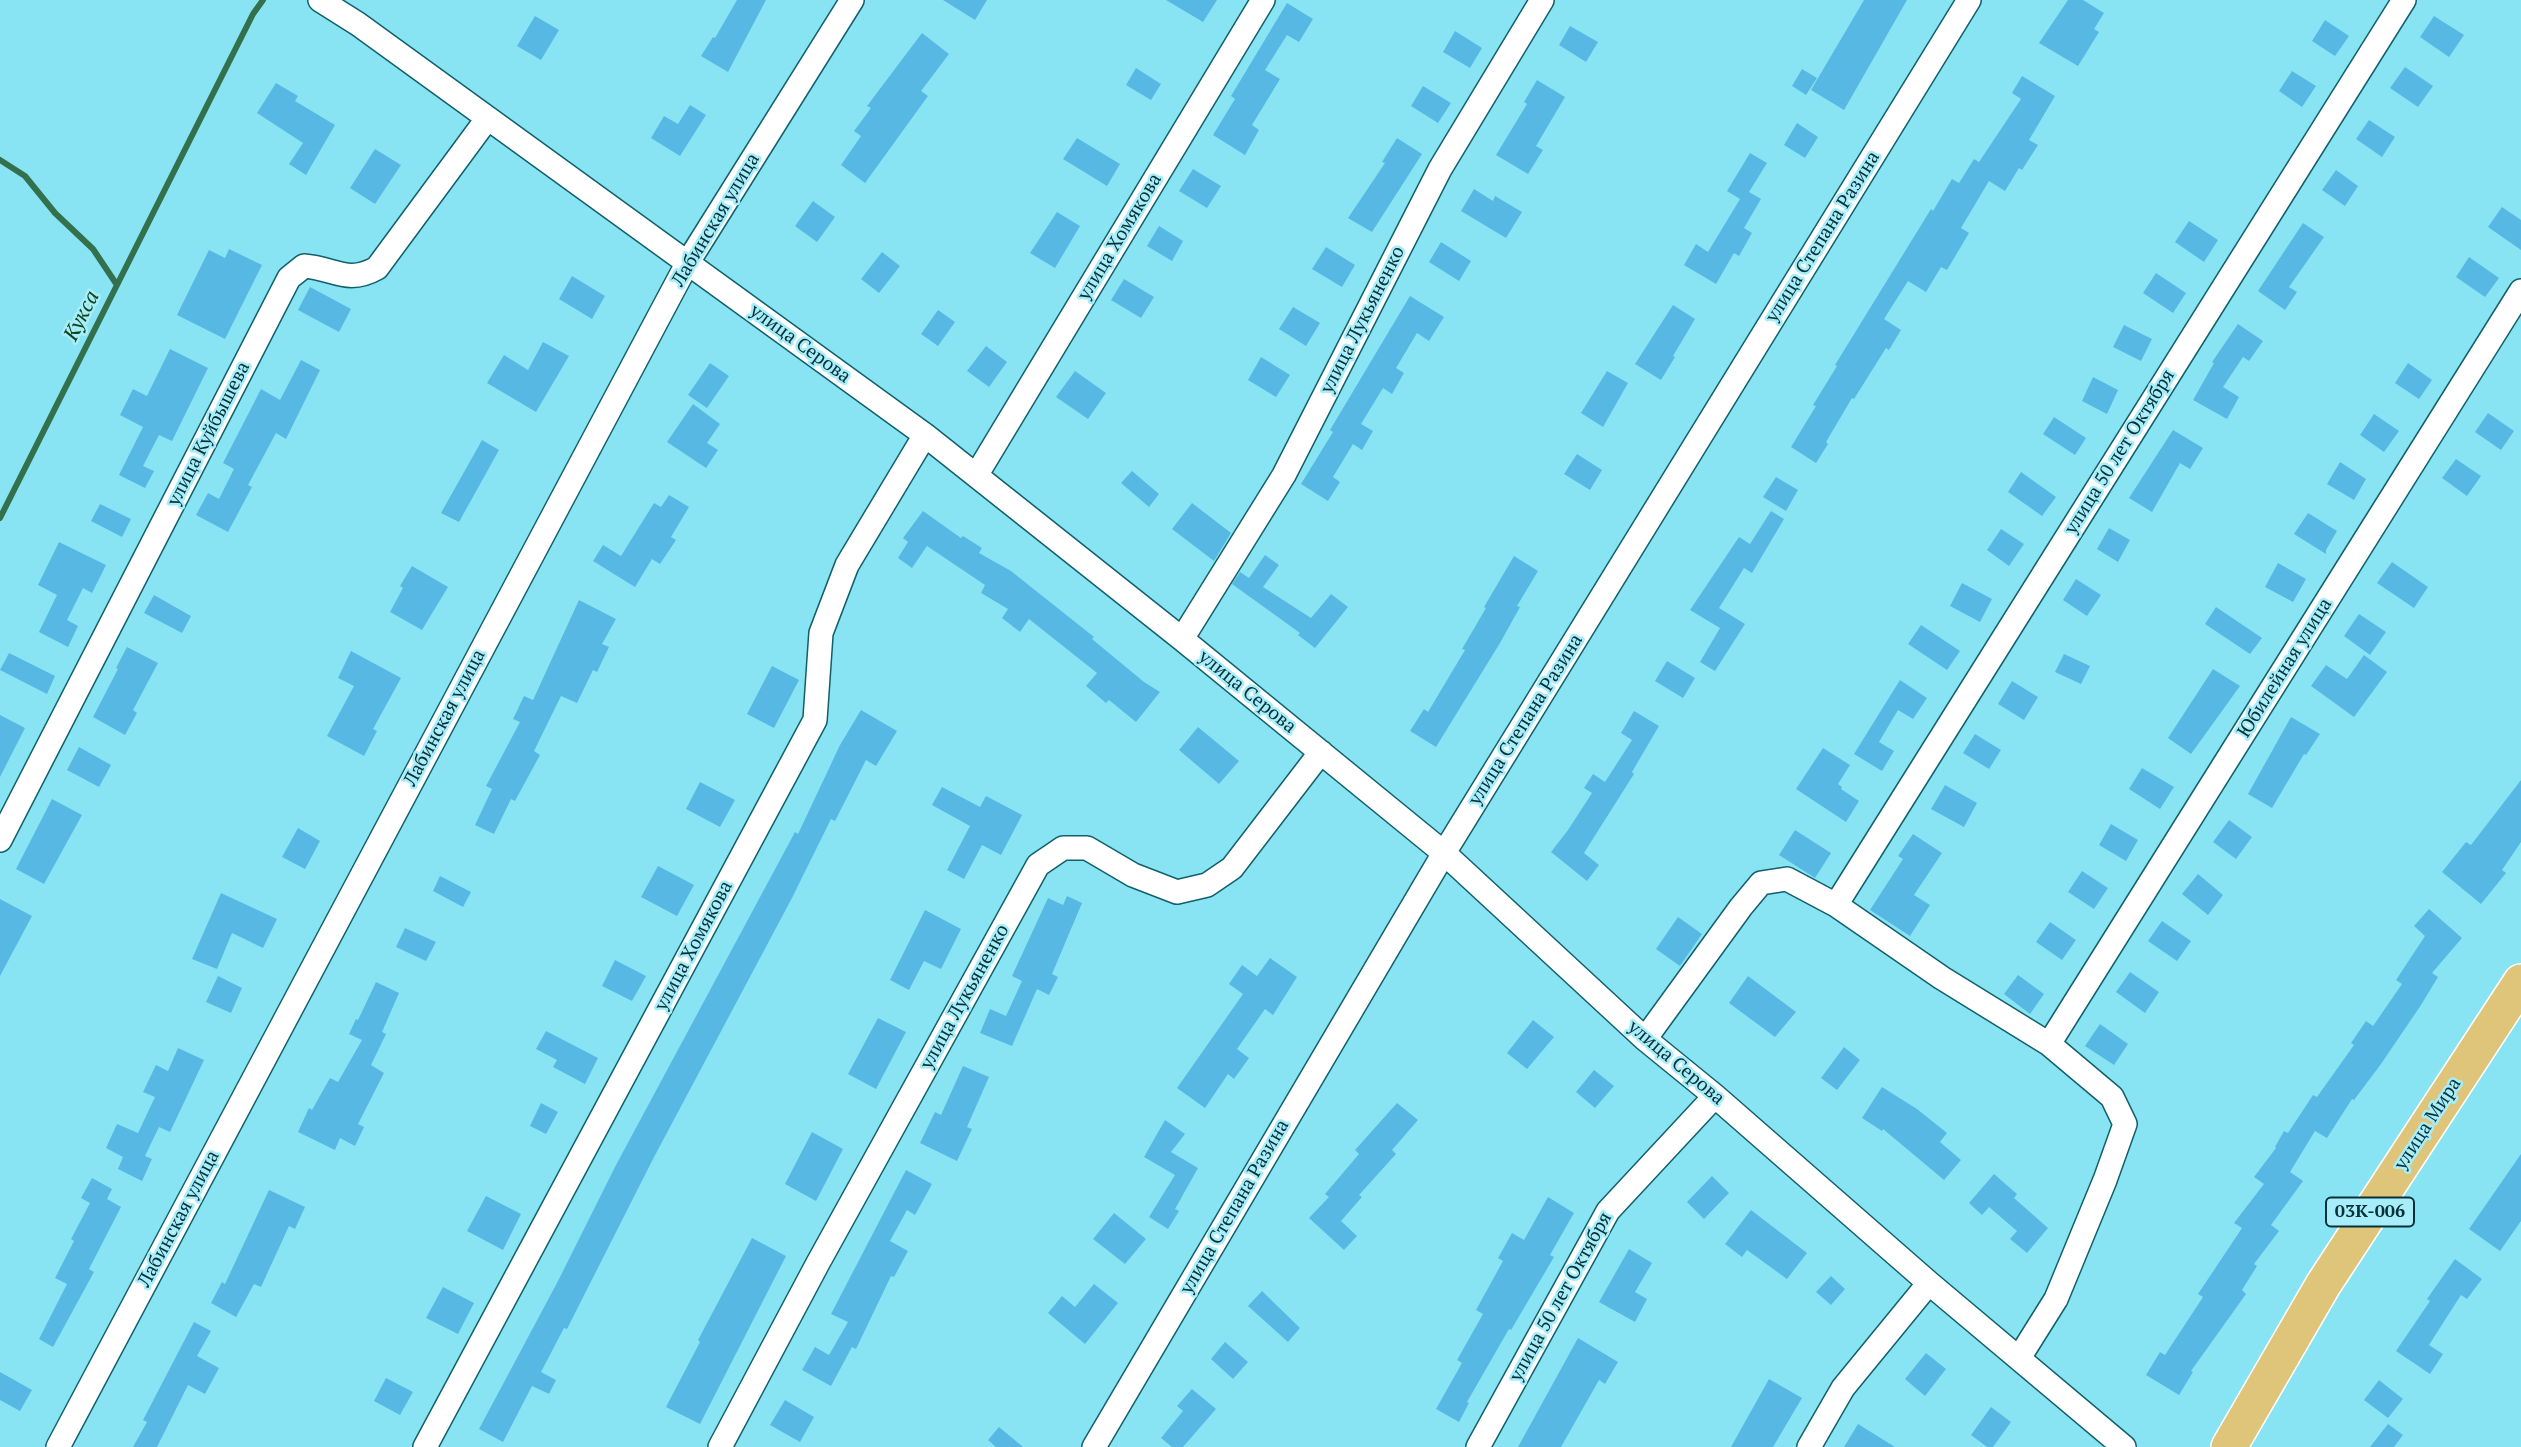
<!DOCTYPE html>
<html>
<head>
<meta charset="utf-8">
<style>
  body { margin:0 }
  canvas { display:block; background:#88e4f3 }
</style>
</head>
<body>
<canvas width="2521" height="1447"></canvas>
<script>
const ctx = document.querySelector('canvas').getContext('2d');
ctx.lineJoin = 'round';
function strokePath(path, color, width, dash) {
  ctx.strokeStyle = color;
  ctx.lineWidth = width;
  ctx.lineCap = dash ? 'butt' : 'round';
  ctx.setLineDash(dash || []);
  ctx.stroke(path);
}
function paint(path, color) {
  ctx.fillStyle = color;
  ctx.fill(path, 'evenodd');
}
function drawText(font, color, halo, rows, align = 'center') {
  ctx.font = font + ' "PT Serif",serif';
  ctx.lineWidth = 5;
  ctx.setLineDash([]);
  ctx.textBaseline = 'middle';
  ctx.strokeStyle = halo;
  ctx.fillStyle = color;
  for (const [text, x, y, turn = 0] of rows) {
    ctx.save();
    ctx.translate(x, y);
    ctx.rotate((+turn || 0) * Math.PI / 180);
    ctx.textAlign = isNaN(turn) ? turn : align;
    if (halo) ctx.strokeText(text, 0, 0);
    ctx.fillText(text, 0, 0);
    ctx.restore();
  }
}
const stream = new Path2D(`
  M0,160l25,16 30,37 38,36 24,36 -117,233
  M117,285l136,-271 10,-14`);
const building = new Path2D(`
  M737,0h29l-38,72 -27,-16 12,-19 2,1z
  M943,0h44l-12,20z
  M1166,0h51l-14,22z
  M1864,0h43l-63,110 -33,-20z
  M2068,0h15l21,13 -10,16 5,3 -21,34 -39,-23z
  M1287,3l26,16 -14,23 -12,-7 -22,35 15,9 -28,46 7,5 -14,25 -32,-20 22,-36 -4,-3z
  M535,16l24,14 -18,30 -24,-14z
  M2434,16l30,19 -15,22 -29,-20z
  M2325,20l24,16 -14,20 -23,-15z
  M1570,26l28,16 -12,20 -27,-17z
  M1455,31l27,17 -12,20 -27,-16z
  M922,33l27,21 -28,37 7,5 -63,87 -24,-18 20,-29 -7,-5 17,-23 -4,-2z
  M2405,67l28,19 -15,21 -28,-19z
  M1136,68l25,16 -10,16 -25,-15z
  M1802,69l15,9 -11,17 -14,-9z
  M2292,71l24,15 -14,21 -23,-16z
  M2022,76l33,20 -26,44 9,5 -16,25 -3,-2 -14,23 -16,-10 -28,47 8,5 -22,37 -6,-3 -15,25 -18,-11 -24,38 17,11 -12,20 -3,-2 -32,51 -2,-1 -26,44 2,2 -12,19 -25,-16 25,-41 -3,-1 24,-39 -2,-1 96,-156 2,2 19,-32 7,4 15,-24 5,3 42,-63 -9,-6z
  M1537,80l28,17 -29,49 7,4 -15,24 -32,-19 31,-51 -3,-2z
  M276,83l22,13 -3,5 40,24 -29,50 -17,-11 14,-21 -46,-30z
  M1423,86l28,17 -13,20 -27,-17z
  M690,105l16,10 -26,41 -29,-18 13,-22 14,8z
  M2369,120l26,17 -13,20 -26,-18z
  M1797,123l21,14 -13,21 -21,-13z
  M1077,138l43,26 -13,22 -44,-27z
  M1397,138l25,16 -50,78 -24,-14 37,-55 -3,-1z
  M375,149l26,16 -26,39 -25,-16z
  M1750,153l17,10 -18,29 12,7 -17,29 8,5 -13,23 -5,-3 -18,31 -32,-19 12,-21 12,8 32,-53 -13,-8z
  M1193,169l28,17 -14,22 -28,-17z
  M2336,170l22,16 -13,20 -23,-16z
  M1474,189l19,12 2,-5 27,16 -16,26 -45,-27z
  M813,201l22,16 -18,25 -22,-16z
  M2502,207l19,13v30l-33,-23z
  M1057,212l23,14 -25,42 -25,-15z
  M2189,221l29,19 -14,22 -29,-20z
  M2303,223l21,14 -35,50 8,5 -12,18 -27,-19z
  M1159,226l24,15 -11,20 -25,-15z
  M1441,242l30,19 -12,20 -30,-19z
  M1326,247l29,18 -13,22 -30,-18z
  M229,249l33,16 -37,74 -48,-24 32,-65 16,8z
  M882,252l18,14 -21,27 -18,-14z
  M2469,257l30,21 -14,19 -29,-20z
  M2156,273l30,20 -13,20 -30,-20z
  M572,276l33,20 -13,23 -33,-20z
  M1124,279l30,18 -13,21 -30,-18z
  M310,287l41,22 -12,23 -41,-22z
  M1410,296l34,21 -15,24 -12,-8 -21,35 8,5 -12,21 -9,-6 -22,36 12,7 -11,19 -9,-6 -20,33 7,5 -12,19 -27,-17 32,-52 -3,-2z
  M1673,305l22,14 -22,37 2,1 -14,23 -26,-16z
  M1293,307l27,16 -14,23 -27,-17z
  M938,310l17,12 -17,24 -17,-12z
  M2238,324l25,17 -14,20 -6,-4 -20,30 16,10 -12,22 -34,-19 21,-37 -2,-1z
  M2124,325l28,14 -11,22 -28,-14z
  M543,342l26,14 -33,56 -49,-29 17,-28 24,15z
  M986,346l21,16 -18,25 -22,-16z
  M170,349l38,19 -36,73 -13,-6 -16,31 11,5 -9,17 -26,-13 24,-48 -23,-12 13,-26 14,7z
  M1261,357l29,18 -14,22 -28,-17z
  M301,360l19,10 -34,69 -10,-6 -28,52 4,2 -24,45 -32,-17 12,-22 11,6 15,-30 -11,-6 38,-74 19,11z
  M710,363l19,13 -22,32 -19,-13z
  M2408,363l24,17 -13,19 -24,-16z
  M1075,371l31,22 -18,26 -32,-22z
  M1607,371l21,12 -25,44 -22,-14z
  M2093,377l25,13 -11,24 -25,-13z
  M693,404l27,20 -13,19 11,7 -12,18 -39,-26z
  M2488,413l26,18 -13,19 -26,-18z
  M2374,414l25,17 -15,21 -24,-17z
  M2054,417l32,21 -11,17 -32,-21z
  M2173,430l30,18 -13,21 -10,-6 -28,49 -23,-14z
  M482,440l17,10 -40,72 -18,-9z
  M1577,454l25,16 -12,20 -26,-16z
  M2456,459l25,17 -14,20 -25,-18z
  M2340,462l26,17 -12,21 -27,-16z
  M1132,471l27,23 -10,13 -28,-24z
  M2021,472l35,25 -14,19 -34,-24z
  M1776,477l22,13 -12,21 -23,-14z
  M669,495l20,12 -18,30 5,3 -16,24 -8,-5 -17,28 -42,-26 10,-16 18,11 33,-53 7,4z
  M1192,503l39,30 -17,28 -42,-32z
  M100,504l31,15 -9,18 -31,-16z
  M923,511l38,27 2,-2 19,12 -3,5 32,18 83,66 -2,2 52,43 16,10 -24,30 -27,-22 -3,3 -20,-17 11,-13 -68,-54 -9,13 -18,-14 6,-9 -27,-16 4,-8 -58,-39 -15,22 -14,-10 10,-16 -5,-4z
  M1771,511l13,8 -32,54 -8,-5 -25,40 26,16 -30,47 -15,-9 20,-34 -30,-18 49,-73 11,7z
  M2308,513l29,18 -11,19v4l-32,-20z
  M2109,528l21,12 -12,22 -21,-13z
  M2001,529l23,15 -15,22 -22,-16z
  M59,542l47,23 -14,28 -9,-5 -16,32 11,6 -10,21 -29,-15 18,-37 -19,-10z
  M1265,555l14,10 -16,22 48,31 20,-24 17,13 -33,41 -17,-13 2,-2 -68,-49 8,-12 9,6z
  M1514,556l24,15 -21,35 3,1 -20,36 -64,104 -26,-16 14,-22 4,3 37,-62 -3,-1 24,-41 -2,-1z
  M2392,562l36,25 -14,21 -37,-25z
  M2278,563l28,16 -13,23 -28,-15z
  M412,566l36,21 -26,43 -32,-18 13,-24 -3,-2z
  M2076,579l25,16 -14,21 -24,-16z
  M1962,583l30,16 -12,23 -30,-16z
  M154,595l37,21 -9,17 -38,-20z
  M579,600l37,19 -14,25 7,3 -12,25 -4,-2 -16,33 -16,-7 -27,55 6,4 -25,46 -4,-2 -17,35 -19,-9 17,-36 -6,-3 34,-64 -7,-3 11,-23 9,4z
  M2216,607l46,31 -12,16 -45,-30z
  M2359,614l27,18 -16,23 -26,-19z
  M1921,625l39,26 -13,19 -39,-26z
  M127,647l31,16 -25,47 4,3 -12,22 -32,-18 25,-48 -2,-1z
  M351,651l50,27 -28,51 4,2 -13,25 -37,-20 27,-50 -16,-8z
  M9,653l46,23 -8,18 -47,-24z
  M2064,654l26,12 -9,18 -26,-12z
  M2364,655l23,17 -33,45 -43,-31 15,-21 21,14z
  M1667,661l28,17 -12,20 -28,-17z
  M772,666l27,14 -25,48 -27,-14z
  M2213,669l27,17 -49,68 -23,-16z
  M1900,680l27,18 -14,21 -15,-9 -19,32 15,9 -12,20 -28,-17z
  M2012,681l26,16 -14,23 -26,-16z
  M861,710l36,21 -21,35 -10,-6 -31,61 -4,-2 -39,79 -139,261 -86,170 -3,-1 -23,44 15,8 -7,14 -17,-8 -29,56 -24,-13 79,-148 58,-116 179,-333 3,2 42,-89z
  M1634,711l25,15 -27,46 2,2 -50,79 15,12 -12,16 -36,-29 17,-22 24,-37 -8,-5 9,-14 12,8 27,-42 -11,-7z
  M0,715l25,13 -25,49z
  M2291,717l29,17 -14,21 -2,-1 -32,54 -24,-14z
  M1198,727l41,34 -20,23 -40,-34z
  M1975,734l26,16 -12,19 -26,-16z
  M79,747l32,18 -12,22 -32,-17z
  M1823,748l27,17 -12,19 4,3 -1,2 18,12 -13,21 -50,-33z
  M2142,768l32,19 -14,22 -31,-20z
  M2521,780v62l-19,28 4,3 -25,31 -39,-32 24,-30 5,3z
  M700,782l35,18 -15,27 -34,-18z
  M1945,785l32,18 -13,24 -33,-18z
  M942,787l38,20 6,-11 36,19 -21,40 -19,-10 -18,34 -17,-9 23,-44 -38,-21z
  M52,799l30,16 -38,69 -28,-15z
  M2229,820l23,17 -16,22 -23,-17z
  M2111,824l27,16 -12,21 -27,-16z
  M298,828l22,13 -15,28 -23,-12z
  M1795,830l36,23 -16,25 -36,-23z
  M1913,834l29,19 -28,42 16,10 -20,31 -40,-26 33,-51 -5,-3z
  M658,866l36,19 -17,31 -36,-19z
  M2082,871l26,17 -14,21 -26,-17z
  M2198,874l25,21 -15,20 -26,-21z
  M440,876l31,16 -8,15 -30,-16z
  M221,893l56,26 -14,29 -31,-15 -15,36 -25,-10z
  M1067,896l15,7 -30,71 6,3 -9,18 -12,-6 -25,57 -32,-13 10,-24 16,7 16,-35 -10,-5 36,-78 15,7z
  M0,899l32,17 -32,60z
  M2429,909l33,29 -30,35 6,4 -17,28 -40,59 -27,36 -2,-1 -25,39 -12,-7 -25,41 13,9 -32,44 8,6 -25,33 3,2 -15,24 4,4 -55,77 2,1 -14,23 -33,-20 14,-23 5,3 38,-58 -5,-3 44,-66 -8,-5 30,-39 -10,-7 22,-29 -1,-1 9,-16 4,2 25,-38 4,2 37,-52 -3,-2 15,-22 7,5 29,-42 -6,-4 29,-44 -11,-10z
  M925,910l36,19 -20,40 -17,-8 -15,29 -19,-10z
  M1678,917l24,17 -22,32 -24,-17z
  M2162,921l29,20 -14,20 -29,-20z
  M2050,922l26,18 -14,20 -26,-18z
  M405,928l31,14 -10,19 -30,-14z
  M1270,958l27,19 -24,38 -8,-6 -28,40 12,9 -15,21 -6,-5 -23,34 -28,-20 66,-94 -14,-10 13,-19 15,11z
  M615,960l31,16 -14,25 -30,-15z
  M2130,972l29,20 -14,21 -29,-21z
  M2018,975l26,19 -14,20 -26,-20z
  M218,976l24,12 -11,25 -25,-11z
  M1748,976l48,36 -21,25 -46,-34z
  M376,982l23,11 -17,39 4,2 -15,31 13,8 -26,51 6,3 -9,19 -15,-8 -5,12 -37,-18 11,-24 3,2 18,-32 8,4 24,-42 -13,-6 7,-15 2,1z
  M878,1018l28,14 -30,57 -28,-15z
  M1533,1020l21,17 -27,32 -20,-16z
  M2100,1024l28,20 -14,21 -29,-19z
  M546,1031l52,27 -13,26 -32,-17 4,-7 -21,-11z
  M1844,1047l16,13 -23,30 -16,-12z
  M178,1048l26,12 -34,72 -11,-5 -14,29 7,3 -10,22 -24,-12 5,-12 -17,-9 11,-24 21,9 17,-36 -12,-5 13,-27 12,6z
  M963,1066l26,11 -22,50 5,2 -15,32 -37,-18 15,-31 6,3z
  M1594,1070l20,16 -19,22 -19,-16z
  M1882,1087l35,22 30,24 -7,9 21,18 -17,20 -61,-51 -1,2 -20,-13z
  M541,1103l17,9 -12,22 -16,-8z
  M1397,1103l21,17 -26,30 4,4 -37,41 3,2 -21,24 16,15 -13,14 -35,-32 20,-21 -4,-3 34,-40 -4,-4z
  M1165,1120l20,14 -14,18 27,16 -23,41 4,2 -11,18 -19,-12 26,-42 -31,-18z
  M812,1132l31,17 -27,52 -31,-17z
  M2521,1154v67l-21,30 -31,-22z
  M906,1170l26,14 -17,31 -8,-5 -17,31 18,10 -14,26 -3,-1 -35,73 -4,-2 -21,39 -29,-16 13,-23 14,8 19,-33 -17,-8z
  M1994,1174l23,20 -3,4 34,30 -21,25 -17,-14 7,-8 -28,-24 -7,8 -13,-12z
  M1712,1176l17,17 -25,26 -17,-17z
  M92,1178l20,11 -5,10 14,8 -32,62 5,3 -41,75 -14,-8 28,-55 -12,-6 19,-37 -3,-2 19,-36 -9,-5z
  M269,1190l36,17 -10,22 -6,-3 -28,61 -7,-3 -18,33 -25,-14 11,-21 3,2z
  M486,1196l35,18 -18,36 -36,-19z
  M1548,1197l26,16 -24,42 4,2 -43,73 -2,-1 -42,73 2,1 -10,19 -23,-13 26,-46 -5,-3 26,-46 -7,-4 27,-49 -5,-3 14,-25 12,7z
  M1751,1210l56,43 -20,26 -40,-29 -5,7 -17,-13z
  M1114,1213l32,26 -21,25 -32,-25z
  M752,1238l34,18 -86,168 -34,-17 34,-65 -2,-2z
  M1629,1249l23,14 -17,29 12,7 -12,23 -36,-20z
  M2455,1259l27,20 -15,20 -6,-4 -32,50 14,9 -13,20 -34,-23 34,-50 -3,-2z
  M1831,1276l14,13 -14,16 -15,-13z
  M1094,1284l24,19 -33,41 -37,-31 14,-17 13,11z
  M443,1287l31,16 -16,31 -32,-16z
  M1262,1291l38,37 -12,14 -40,-36z
  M194,1322l17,9 -14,25 22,12 -14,26 -17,-9 -31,62h-24l14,-25 -4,-2z
  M1578,1338l40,24 -13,22 -6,-4 -38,67h-43z
  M1225,1342l23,20 -15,17 -22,-20z
  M1926,1353l20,16 -21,27 -20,-17z
  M0,1372l32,18 -12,21 -20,-11z
  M386,1378l27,14 -13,23 -26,-14z
  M1769,1379l33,19 -29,49h-42z
  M2379,1380l24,19 -15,19 -24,-18z
  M1192,1389l24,20 -33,38h-11l-11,-9 22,-27 -6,-5z
  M785,1400l29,17 -14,25 -30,-17z
  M1991,1407l20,15 -18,25h-6l-16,-12z
  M1858,1424l37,23h-51z
  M2388,1424l15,11 -9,12h-24z
  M999,1427l24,20h-27l-8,-7z`);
const minor = new Path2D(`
  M320,0l38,24 567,411 257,204 262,214 201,186 70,57 214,187 195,164
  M977,474l286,-474
  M1182,639l102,-164 156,-306 102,-169
  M0,840l289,-562 15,-12c30,2 43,19 73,2l110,-149
  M1836,905l568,-905
  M1645,1039l96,-132 20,-24 26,-4 49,26 106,73 107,66 63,53 13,27 -20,56 -49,119 -37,59
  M2049,1044l472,-753
  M58,1447l630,-1185 164,-262
  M425,1447l390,-727 6,-87 26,-68 78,-130
  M720,1447l98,-184 220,-398 25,-17h24l46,27 44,17 30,-7 25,-17 89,-116
  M1094,1447l350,-594 525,-853
  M1478,1447l130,-236 107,-115
  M1809,1447l34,-59 86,-105`);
const primary = new Path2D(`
  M2229,1447l94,-162 198,-303`);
const shields = [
  [2370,1212,88]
];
const shieldNames = [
  ["03К-006",2370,1212]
];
const streetNames = [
  ["Лабинская улица",716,220,-59],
  ["улица Хомякова",1120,237,-59],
  ["улица Степана Разина",1823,237,-58],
  ["улица Лукьяненко",1363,320,-63],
  ["улица Серова",800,344,36],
  ["улица Куйбышева",209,434,-63],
  ["улица 50 лет Октября",2120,452,-58],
  ["Юбилейная улица",2285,668,-58],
  ["улица Серова",1247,692,39],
  ["Лабинская улица",445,718,-62],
  ["улица Степана Разина",1526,720,-58],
  ["улица Хомякова",694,946,-62],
  ["улица Лукьяненко",965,997,-61],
  ["улица Серова",1676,1063,40],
  ["улица Мира",2428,1124,-57],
  ["улица Степана Разина",1235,1207,-60],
  ["Лабинская улица",179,1219,-62],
  ["улица 50 лет Октября",1561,1297,-61]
];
const waterNames = [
  ["Кукса",82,316,-63]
];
strokePath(stream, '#33714d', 6);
paint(building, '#57b9e3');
strokePath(minor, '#11606b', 26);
strokePath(primary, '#fff', 38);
strokePath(minor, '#fff', 23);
strokePath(primary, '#dec579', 35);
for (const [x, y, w] of shields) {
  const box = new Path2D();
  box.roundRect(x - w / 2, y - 14.5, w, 29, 5);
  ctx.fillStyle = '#a7eefa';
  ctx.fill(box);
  strokePath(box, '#073137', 2);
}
drawText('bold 18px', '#073137', null, shieldNames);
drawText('19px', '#073137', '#a7eefa', streetNames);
drawText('italic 21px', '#104520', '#a7eefa', waterNames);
</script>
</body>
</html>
